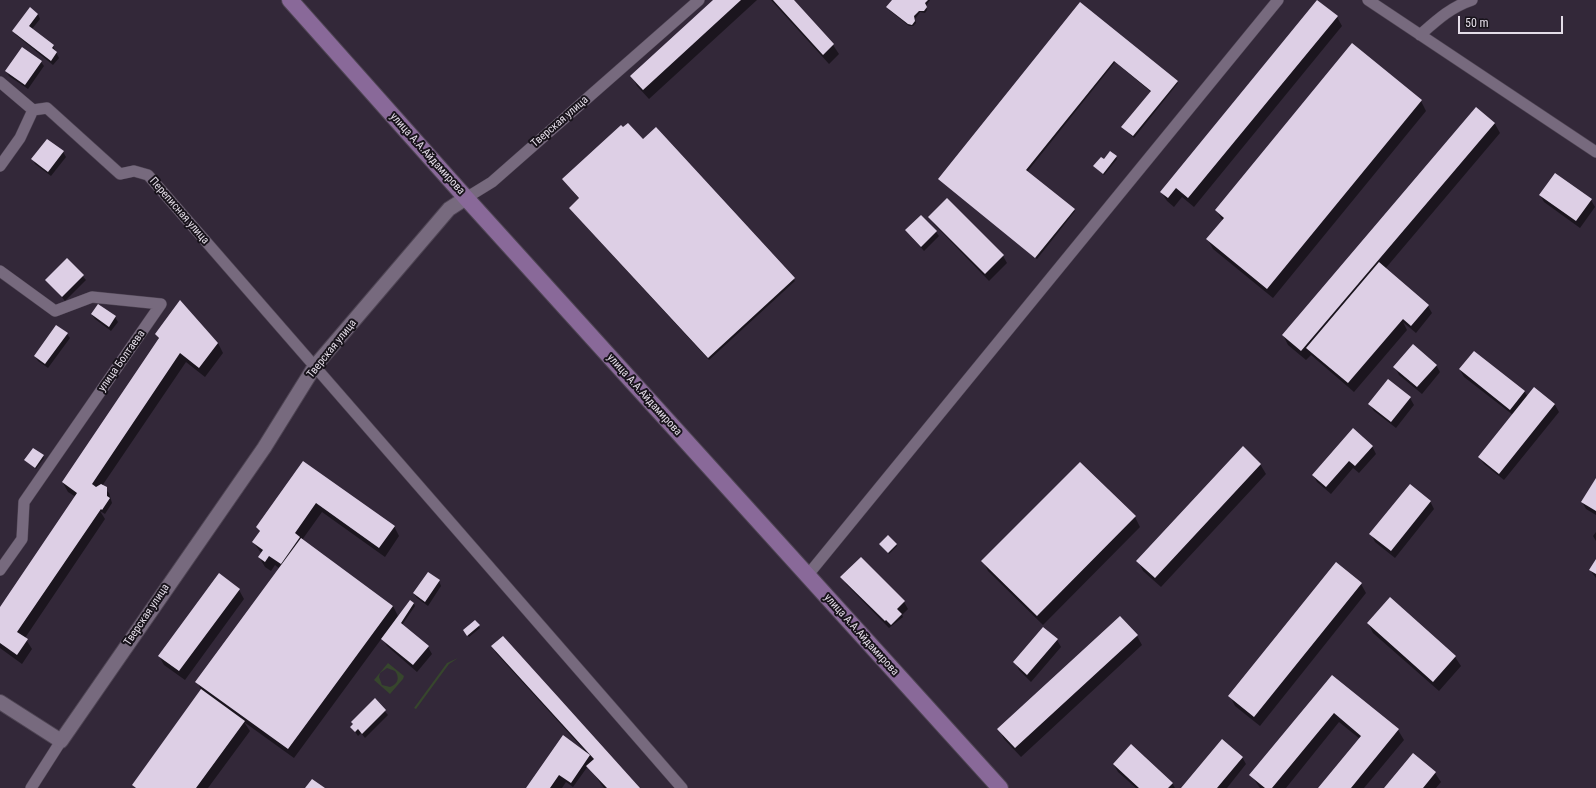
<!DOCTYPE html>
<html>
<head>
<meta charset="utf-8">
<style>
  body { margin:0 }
  #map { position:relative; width:1596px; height:788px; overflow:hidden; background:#332839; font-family:"Roboto Condensed",sans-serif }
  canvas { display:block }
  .scale { position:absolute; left:1458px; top:16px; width:105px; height:18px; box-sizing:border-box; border:2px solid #e4dde8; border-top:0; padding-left:5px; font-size:12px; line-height:14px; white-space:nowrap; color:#e4dde8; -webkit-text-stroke:3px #18131b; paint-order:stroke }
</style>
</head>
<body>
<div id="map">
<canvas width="1596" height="788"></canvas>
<div class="scale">50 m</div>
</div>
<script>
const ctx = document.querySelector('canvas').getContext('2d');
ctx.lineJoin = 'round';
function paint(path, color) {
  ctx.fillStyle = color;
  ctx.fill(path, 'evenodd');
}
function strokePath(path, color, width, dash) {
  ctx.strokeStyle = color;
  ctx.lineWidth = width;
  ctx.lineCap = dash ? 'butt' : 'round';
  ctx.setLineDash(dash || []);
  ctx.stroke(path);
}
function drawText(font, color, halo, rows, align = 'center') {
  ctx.font = font + ' "Roboto Condensed",sans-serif';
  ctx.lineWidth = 4;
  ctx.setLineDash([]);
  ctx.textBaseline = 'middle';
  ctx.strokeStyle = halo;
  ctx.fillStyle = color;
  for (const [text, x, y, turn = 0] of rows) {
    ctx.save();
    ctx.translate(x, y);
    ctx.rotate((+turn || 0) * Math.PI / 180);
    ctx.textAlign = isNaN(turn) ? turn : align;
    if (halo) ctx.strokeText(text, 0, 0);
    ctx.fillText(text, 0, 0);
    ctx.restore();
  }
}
const green = new Path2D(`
  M458,658l-9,6 -33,45 -2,-1 33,-45z
  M388,663l16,13 -1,3 -13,15 -16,-14zM387,668l8,3c5,7 3,13 -5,16l-8,-2 -3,-8 1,-4z`);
const shadow = new Path2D(`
  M715,0h42l-108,99 -12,-13 -5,-10z
  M771,0h22l40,45 6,9 -10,10z
  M894,0h36l-4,6 1,4 -2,3 -5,-1 -5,7 1,4 -3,3h-4l-20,-16 -1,-2z
  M1080,3l98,80 -44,55 -10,-9 27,-37 -36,-30 -88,110 48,39 -38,48 -98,-80z
  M38,14l2,5 -8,10 21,17 6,12 -6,7 -37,-30 -3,-4z
  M1337,17l5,9 -148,181 -12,-10 -8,10 -7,-6 -6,-9z
  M41,62l3,4 -16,23 -19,-13 -3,-5z
  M1421,101l5,10 -153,187 -60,-49 -5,-9 15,-19 -7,-11z
  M1476,108l19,16 5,9 -115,136 43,37 4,7 -16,20 -13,-11 4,8 -53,62 -43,-37 -5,5 -18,-15 -5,-10z
  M656,129l139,152 -86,79 -138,-150 8,-11 -16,-20 79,-39z
  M63,152l3,5 -15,19 -16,-12 -2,-5z
  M1116,157l1,2 -13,16 -8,-7 8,-7z
  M1540,195l51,5 4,7 -15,21 -36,-26z
  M930,217l73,39 4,7 -18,18 -55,-57z
  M906,231l30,1 3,4 -15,15z
  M67,259l19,21 -21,21 -18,-21z
  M180,302l38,41 5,10 -18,24 -19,-15 -84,124 7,7 3,10 -7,11 -5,-3 5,8 -80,119 7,11 -10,15 -22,-16v-39l76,-112 -8,-5 -5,-9 96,-143 -3,-6z
  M92,315l23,2 3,5 -7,9 -16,-12z
  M67,334l3,4 -22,30 -10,-7 -3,-5z
  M1436,365l4,7 -18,22 -23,-19 -4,-8z
  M1460,370l64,21 4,6 6,-8 21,16 4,7 -55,68 -20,-16 -5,-7 34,-42 -49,-38z
  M1410,398l4,7 -18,23 -22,-17 -5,-7z
  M1372,446l4,8 -17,19 -6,-5 -22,26 -14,-12 -4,-7z
  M43,456l1,2 -8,11 -11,-9z
  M303,462l91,64 5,10 -14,21 -63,-45 -20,28 91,66 5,10 -3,4 6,4 -3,-4 13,-18 3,2 1,2 -13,19 26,22 4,7 -15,18 -30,-26 -5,-8 -88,120 -50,-36 6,9 -42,57h-73l-2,-3 69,-94 -5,-9 83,-113 -5,-4 -4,6 -6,-4 -6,-10 3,-3 -9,-12 7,-10 -3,-5z
  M1260,464l6,10 -105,113 -18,-16 -5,-10z
  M1596,479v36l-10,-6 -4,-7z
  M1430,501l4,8 -39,49 -20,-16 -4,-8z
  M1135,517l5,10 -97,98 -55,-54 -5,-10z
  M1596,532v9l-3,-5z
  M896,544l1,2 -8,8 -8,-8z
  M1596,561v17l-6,-8z
  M842,577l62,25 4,7 -6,6 1,2 -14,11 -43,-44z
  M439,581l2,5 -13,20 -11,-8 -3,-4z
  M1361,584l5,9 -106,133 -25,-20 -5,-10z
  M239,590l5,9 -59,81 -21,-15 -5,-9z
  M475,621l5,7 -11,9 -4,-5z
  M1368,623l87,34 6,9 -22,25 -66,-58z
  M1137,636l5,9 -121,112 -17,-18 -5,-10z
  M1057,640l4,7 -30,35 -12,-12 -4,-8z
  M492,646l147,142h-35l-16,-22 -15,21 -7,-5 -4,6h-35l37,-52 21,15 -89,-98z
  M1332,676l66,54 6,10 -40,48h-45l41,-49 -21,-17 -53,66h-26l-9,-13z
  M375,700l13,15 -23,23 -4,-5 -3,3 -6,-9 2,-2 -2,-3z
  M1242,757l4,7 -19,24h-44z
  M1114,765l58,18 3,5h-39l-18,-16z
  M1435,773l6,9 -5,6h-51z`);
const building = new Path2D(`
  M713,0h28l-98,90 -13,-14z
  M773,0h21l40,44 -11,11z
  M892,0h36l-3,3 2,4 -3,4h-5l-5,5 1,5 -3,4 -4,-1 -22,-17z
  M1317,0l21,16 -150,182 -12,-10 -8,10 -8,-6z
  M1080,2l98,79 -45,55 -12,-9 30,-36 -37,-30 -88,109 49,39 -40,49 -97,-79z
  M30,7l8,7 -9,12 25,19 -2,3 5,4 -6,9 -39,-30z
  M1352,43l70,57 -155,189 -61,-50 18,-21 -9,-8z
  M22,47l20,14 -17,24 -20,-14z
  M1476,107l19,16 -194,228 -19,-16z
  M628,123l15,16 13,-12 139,151 -87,80 -139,-150 10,-10 -17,-19 59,-54 2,2z
  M47,139l17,12 -16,21 -17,-13z
  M1110,151l7,5 -14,18 -10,-8 8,-9 3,2z
  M1555,173l37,26 -16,22 -37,-26z
  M947,198l57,57 -19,19 -57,-57z
  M921,215l16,16 -16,16 -16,-17z
  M67,258l17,17 -22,22 -17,-17z
  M1379,262l50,43 -18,21 -8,-7 -55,64 -42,-35z
  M180,300l38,43 -19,25 -19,-15 -88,131 4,3 5,-3 6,3v9l3,2 -8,12 -1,-1 -84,123 11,7 -11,16 -17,-12v-36l77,-114 -15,-11 97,-144 -4,-4z
  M98,304l18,12 -7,11 -18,-13z
  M56,325l12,8 -23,31 -11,-8z
  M1413,344l24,21 -20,22 -24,-20z
  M1474,351l51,40 -15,19 -51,-41z
  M1388,379l23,18 -20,25 -23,-18z
  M1534,387l21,17 -56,70 -21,-17z
  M1353,428l20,18 -18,20 -6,-5 -23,26 -14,-12z
  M1243,446l18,18 -106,114 -19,-17z
  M33,448l11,7 -9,13 -11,-8z
  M303,461l92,65 -16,22 -63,-45 -21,30 5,4 -19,27 -12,-8 -4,6 -7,-5 5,-7 -11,-8 8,-11 -4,-4z
  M1080,462l56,54 -99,100 -56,-55z
  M1596,478v33l-15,-9z
  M1410,484l21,17 -40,50 -22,-17z
  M888,535l9,9 -9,9 -9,-9z
  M301,538l92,68 -105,143 -93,-67z
  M861,557l44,44 -8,8 5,5 -11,11 -5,-5 -1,1 -45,-44z
  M1596,559v15l-7,-4z
  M1336,562l26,21 -108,134 -26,-21z
  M428,572l12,8 -15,22 -12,-9z
  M219,573l21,16 -61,82 -21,-15z
  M1390,597l66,59 -23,26 -66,-59z
  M410,600l4,3 -13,20 28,23 -16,19 -32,-26z
  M1120,616l18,19 -123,113 -18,-19z
  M475,620l5,5 -13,11 -4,-6z
  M1043,627l15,12 -31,36 -14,-13z
  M503,636l56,62 81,90h-33l-21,-22 8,-7 -103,-113z
  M1332,675l67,54 -48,59h-33l43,-52 -27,-23 -62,75h-7l-16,-13z
  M201,689l44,32 -49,67h-60l-4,-3z
  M375,698l11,12 -24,24 -4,-5 -3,3 -5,-5 3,-3 -2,-2z
  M563,735l27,20 -19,28 -12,-8 -9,13h-24z
  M1222,739l21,18 -26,31h-36z
  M1131,744l42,39 -5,5h-29l-26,-24z
  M1413,753l23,19 -13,16h-39z
  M312,779l13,9h-20z`);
const minor = new Path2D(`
  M1368,0l228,152
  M1420,35c17,-15 31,-28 52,-35
  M0,82l33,28 14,-2 73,66 14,-3 14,4 534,613
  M0,166l20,-28 13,-28
  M466,198l26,-16 207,-182
  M0,271l55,40 37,-14 69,7 -137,198 -2,37 -22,31
  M807,576l471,-576
  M31,788l30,-47`);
const tertiary = new Path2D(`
  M0,702l61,39 203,-293 51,-82 134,-157 17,-11`);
const secondary = new Path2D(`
  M290,0l176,198 534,590`);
const streetNames = [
  ["Тверская улица",560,122,-41],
  ["улица А.А.Айдамирова",427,154,48],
  ["Переписная улица",179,211,49],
  ["Тверская улица",332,349,-51],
  ["улица Болтаева",122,361,-55],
  ["улица А.А.Айдамирова",644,395,48],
  ["Тверская улица",147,615,-56],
  ["улица А.А.Айдамирова",861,635,48]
];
paint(green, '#37462d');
paint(shadow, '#0007');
paint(building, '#ddcfe5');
strokePath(minor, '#4f4554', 12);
strokePath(tertiary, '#4f4554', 16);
strokePath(secondary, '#4f4554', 18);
strokePath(minor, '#776a7e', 11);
strokePath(tertiary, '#776a7e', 14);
strokePath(secondary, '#896999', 16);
drawText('11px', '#e4dde8', '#18131b', streetNames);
</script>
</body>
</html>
